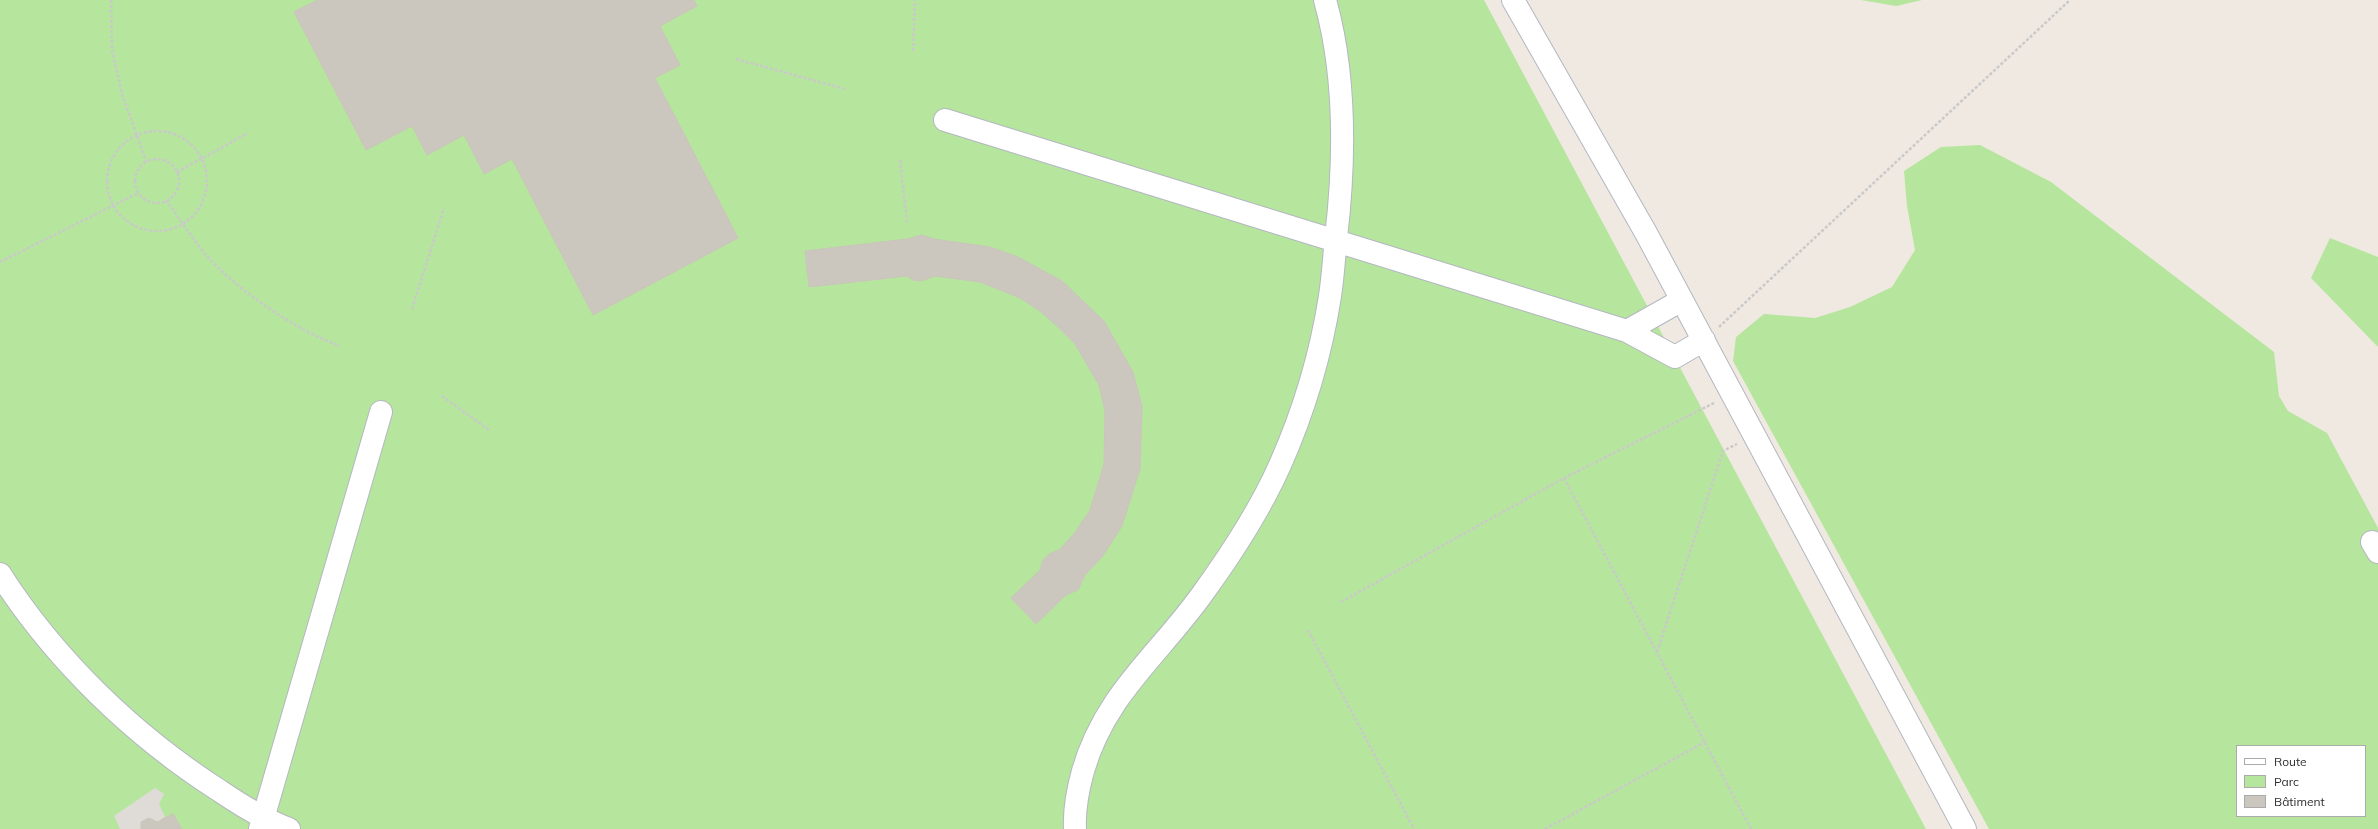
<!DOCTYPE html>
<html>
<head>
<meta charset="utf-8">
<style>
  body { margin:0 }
  #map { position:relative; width:2378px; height:829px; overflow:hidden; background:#efe9e1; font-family:Mulish,sans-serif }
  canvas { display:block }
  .legend { position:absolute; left:2236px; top:745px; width:130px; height:72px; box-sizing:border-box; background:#fff; border:1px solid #ababab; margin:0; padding:5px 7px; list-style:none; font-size:12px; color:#2e2e2e }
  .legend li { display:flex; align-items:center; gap:8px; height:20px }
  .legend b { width:20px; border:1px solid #ababab }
</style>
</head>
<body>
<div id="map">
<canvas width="2378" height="829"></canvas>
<ul class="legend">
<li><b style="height:5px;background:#fff"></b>Route</li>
<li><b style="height:11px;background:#b6e59e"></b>Parc</li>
<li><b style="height:11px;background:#cbc7bf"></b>Bâtiment</li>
</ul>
</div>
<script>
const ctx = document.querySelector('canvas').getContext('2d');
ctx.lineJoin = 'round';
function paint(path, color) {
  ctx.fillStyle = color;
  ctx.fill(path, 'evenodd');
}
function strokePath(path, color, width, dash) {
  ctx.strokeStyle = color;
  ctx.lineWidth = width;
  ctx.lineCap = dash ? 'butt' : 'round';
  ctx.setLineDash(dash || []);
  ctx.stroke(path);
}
const green = new Path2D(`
  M0,0h1484l442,829h-1926z
  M1861,0h61l-26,6z
  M1980,145l71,37 223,170 5,44 9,15 39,22 51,95v301h-389l-256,-468 3,-24 28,-23 51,4 35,-11 42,-20 23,-37 -8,-44 -3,-35 37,-24zM2237,746h128v70h-128z
  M2330,238l48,19v90l-67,-69z`);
const plaza = new Path2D(`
  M155,788l9,6 -5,10 6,13 -8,5 -8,-4 -8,4v7h-21l-6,-13z`);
const building = new Path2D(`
  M318,0h376l3,6 -37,20 20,39 -25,13 83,160 -145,77 -81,-156 -28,15 -20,-39 -37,20 -15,-29 -46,24 -72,-138z
  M922,235l12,4 56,8 28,10 44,24 42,40 29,51 9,34 -2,63 -18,57 -20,31 -17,18 -7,15 -12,5 -30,29 -25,-26 29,-28 3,-10 6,-6 10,-4 15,-16 16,-24 14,-46 1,-53 -6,-26 -24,-41 -16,-16 -19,-17 -20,-13 -40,-16 -45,-6 -14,5 -8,-1 -6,-4 -98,11 -4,-36 102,-12z
  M173,814l9,15h-41v-7l8,-4 8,4z`);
const path = new Path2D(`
  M111,0l1,50 10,44 24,67
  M913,51l2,-51
  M736,59l109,30
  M107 181a50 50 0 1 1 100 0a50 50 0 1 1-100 0Z
  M135 181a22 22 0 1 1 44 0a22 22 0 1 1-44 0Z
  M900,160l7,62
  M177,172l71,-39
  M166,200c12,16 23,34 36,50 30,37 93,80 138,96
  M0,262l138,-69
  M412,309l32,-101
  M1719,327l351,-327
  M442,396l47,34
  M1564,478l187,351
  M1341,602l223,-124 150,-75
  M1308,630l106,199
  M1657,652l66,-201 14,-7
  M1545,829l160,-87`);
const minor = new Path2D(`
  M1513,0l133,233 319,596
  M945,120l682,211 48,26 29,-17
  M1627,331l55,-31
  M2372,542l6,10
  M0,574c55,86 134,162 220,217 22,15 43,28 69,38
  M260,829l121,-417
  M1075,829c-1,-19 3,-40 8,-58 22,-77 76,-116 120,-178 29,-40 57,-83 77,-128 24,-54 41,-111 50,-169 3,-19 4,-39 6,-58 9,-77 10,-163 -11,-238`);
paint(green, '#b6e59e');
paint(plaza, '#dfdcd8');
paint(building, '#cbc7bf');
strokePath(building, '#cbc5ba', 1);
strokePath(minor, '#b4b7c1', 24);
strokePath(path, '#c9c9c9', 2.5, [3, 2]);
strokePath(minor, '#fff', 22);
</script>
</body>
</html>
